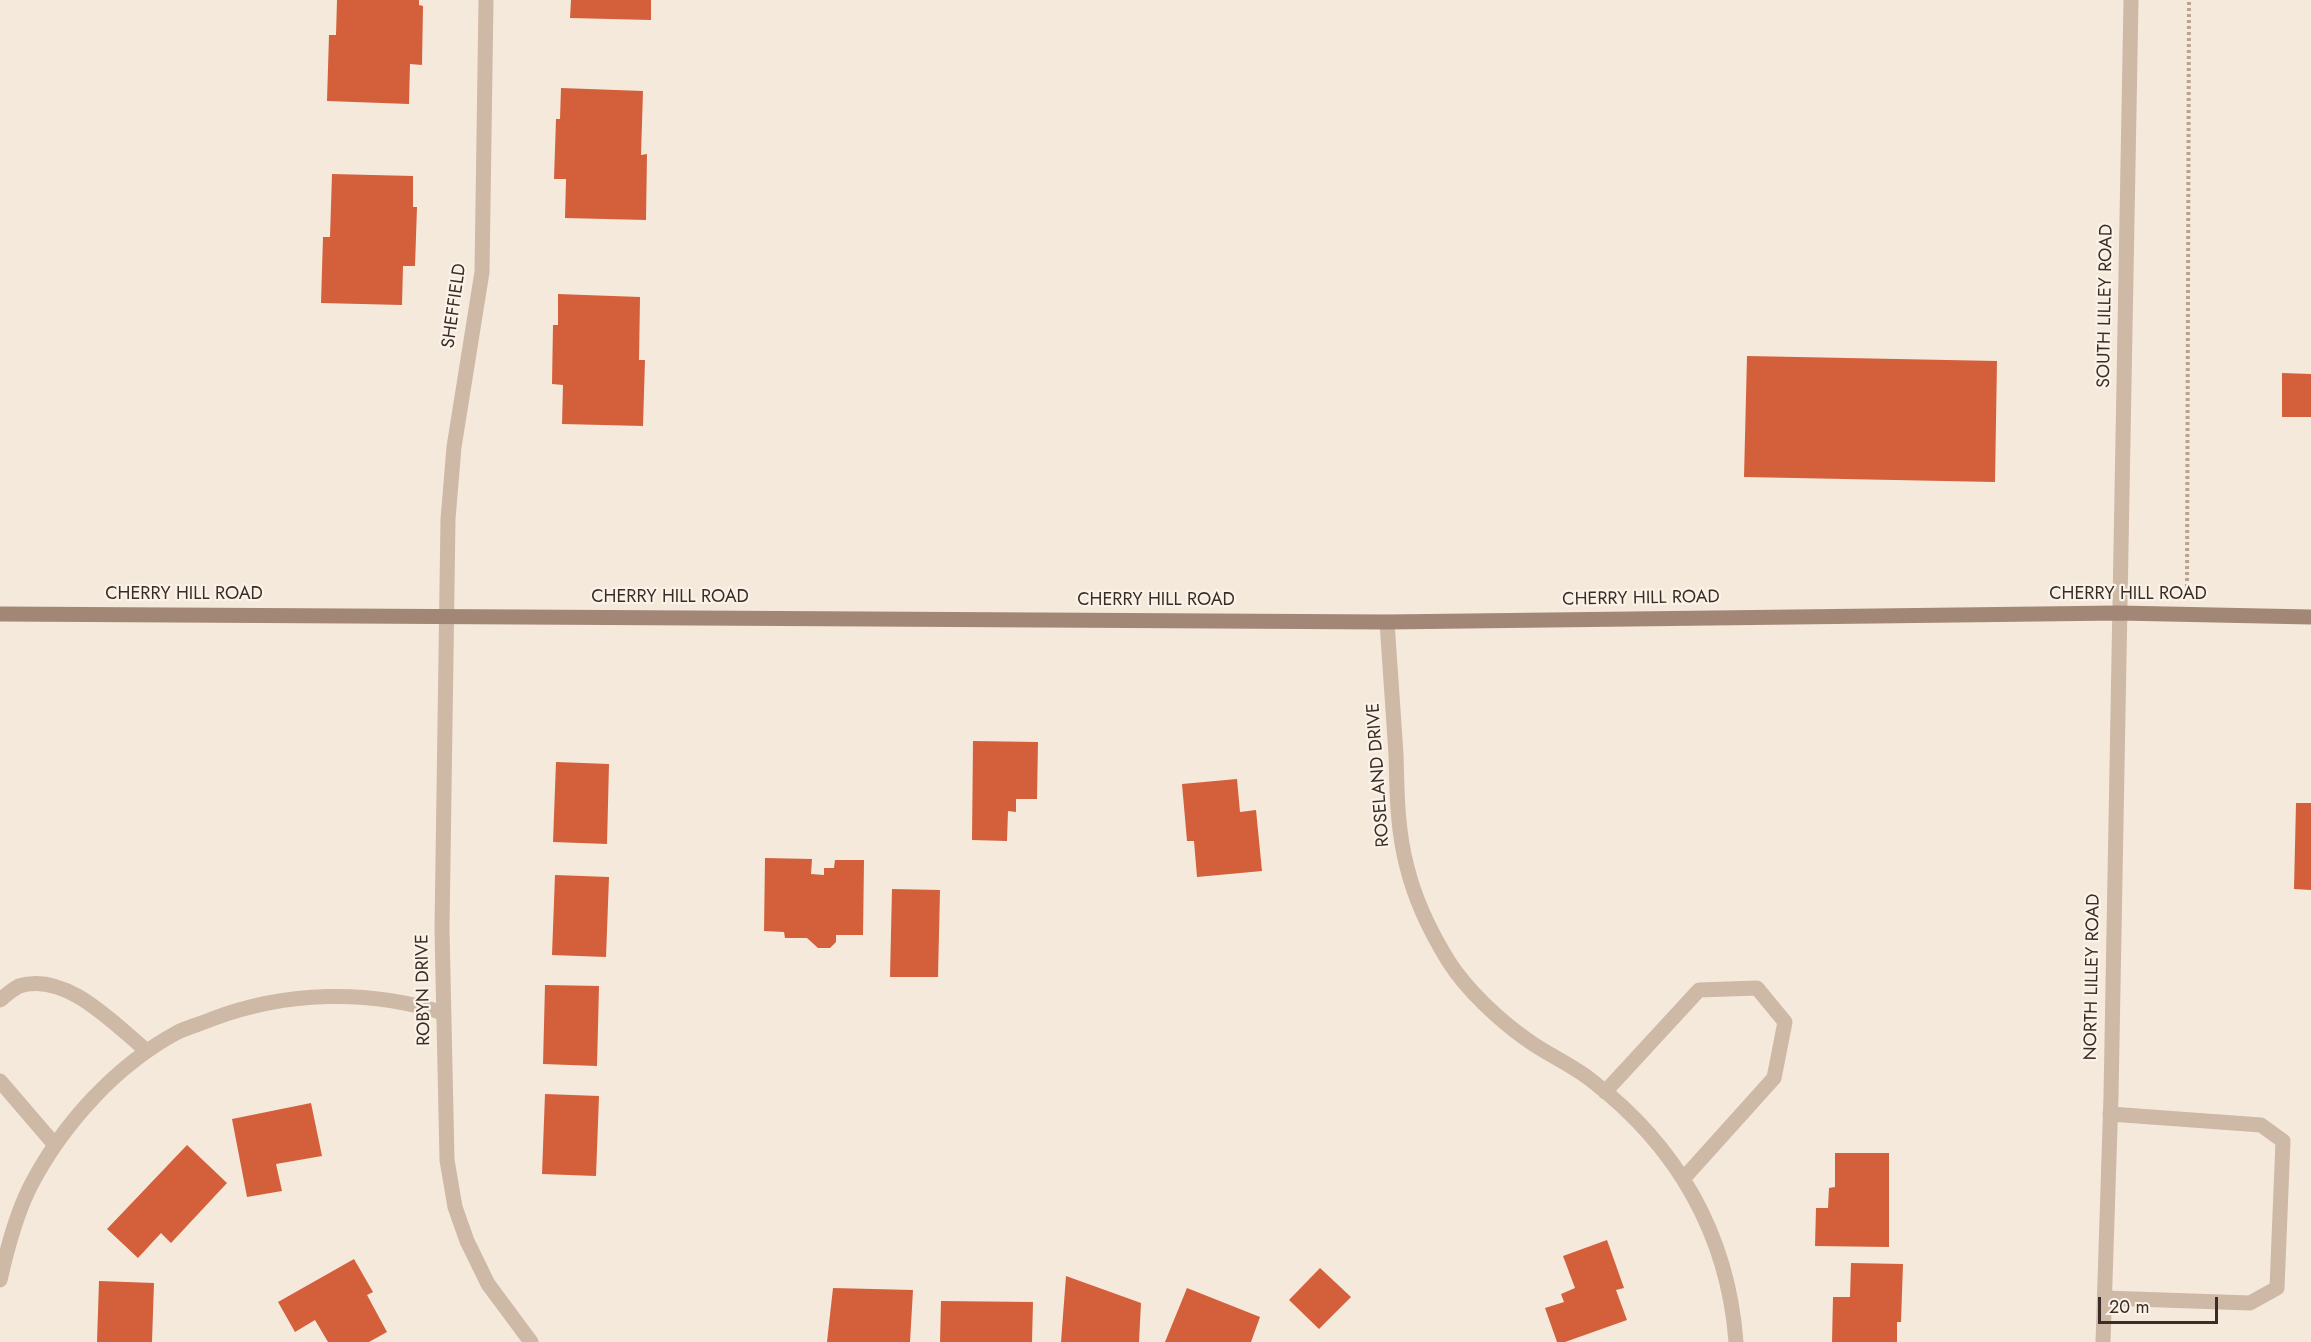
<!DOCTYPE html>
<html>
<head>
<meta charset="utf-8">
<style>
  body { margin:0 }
  #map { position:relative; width:2311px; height:1342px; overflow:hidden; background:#f5e9db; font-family:Jost,sans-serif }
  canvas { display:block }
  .scale { position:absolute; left:2098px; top:1297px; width:120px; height:27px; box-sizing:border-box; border:3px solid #3a2d27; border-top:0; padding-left:8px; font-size:18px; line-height:21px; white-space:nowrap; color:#3a2d27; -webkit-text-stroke:4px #fcf3e8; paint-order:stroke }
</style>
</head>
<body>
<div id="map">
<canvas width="2311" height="1342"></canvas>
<div class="scale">20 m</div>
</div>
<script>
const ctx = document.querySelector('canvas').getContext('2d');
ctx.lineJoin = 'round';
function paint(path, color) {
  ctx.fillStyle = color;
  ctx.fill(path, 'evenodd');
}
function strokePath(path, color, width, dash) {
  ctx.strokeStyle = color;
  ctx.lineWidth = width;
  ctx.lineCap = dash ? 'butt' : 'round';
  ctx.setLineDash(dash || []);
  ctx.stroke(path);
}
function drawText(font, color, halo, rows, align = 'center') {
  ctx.font = font + ' Jost,sans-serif';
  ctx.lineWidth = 4.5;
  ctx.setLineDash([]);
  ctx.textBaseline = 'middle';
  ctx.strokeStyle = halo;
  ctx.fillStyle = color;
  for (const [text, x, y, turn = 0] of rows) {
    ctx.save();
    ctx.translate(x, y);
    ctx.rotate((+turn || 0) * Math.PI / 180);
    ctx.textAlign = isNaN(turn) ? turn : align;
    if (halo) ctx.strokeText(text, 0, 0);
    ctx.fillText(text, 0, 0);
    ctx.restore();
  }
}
const building = new Path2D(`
  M337,0h82v5l4,1 -1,59 -12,-1 -1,40 -82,-3 2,-66h7z
  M571,0h80v20l-81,-2z
  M561,88l82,3 -2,64 6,-1 -1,66 -81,-2 1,-39h-12l2,-60h4z
  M332,174l81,2v31h4l-2,59h-12l-1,39 -81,-2 2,-66h7z
  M558,294l82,3 -1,63h6l-2,66 -81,-2 1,-39 -11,-1 1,-59h5z
  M1747,356l250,5 -2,121 -251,-5z
  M2282,373l29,1v43h-29z
  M973,741l65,1 -1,57h-21v13l-8,-1 -1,30 -35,-1z
  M556,762l53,2 -2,80 -54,-2z
  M1237,779l3,33 16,-2 6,61 -65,6 -3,-36h-7l-5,-57z
  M2296,803h15v87l-17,-1z
  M765,858l47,1 -1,15 13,1v-7h10l1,-8h29l-1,75h-27v7l-6,6h-12l-11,-10h-22l-1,-6 -20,-1z
  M555,875l54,2 -3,80 -54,-2z
  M892,889l48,1 -2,87h-48z
  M545,985l54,1 -2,80 -54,-2z
  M545,1094l54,2 -3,80 -54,-2z
  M311,1103l11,53 -46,8 6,27 -35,6 -15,-78z
  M187,1145l40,38 -56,60 -10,-10 -23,25 -31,-29z
  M1835,1153h54v94l-74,-1 1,-38h12l1,-20 6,-1z
  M1607,1240l17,48 -8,2 11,30 -62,22h-8l-12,-34 19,-6 -3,-8 14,-6 -12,-32z
  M354,1259l19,33 -6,3 20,37 -18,10h-41l-13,-22 -20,12 -17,-30z
  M1851,1263l52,1 -2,58h-4v20h-65l1,-45h17z
  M1320,1268l31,29 -32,32 -30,-29z
  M1066,1276l75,27 -2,39h-78z
  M99,1281l55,2 -2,59h-55z
  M833,1288l80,2 -3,52h-83z
  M1187,1288l73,29 -9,25h-86z
  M941,1301l92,1 -1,40h-92z`);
const path = new Path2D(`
  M2187,587l2,-587`);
const service = new Path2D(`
  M2105,1298l145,5 27,-15 6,-147 -22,-16 -151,-11`);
const minor = new Path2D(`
  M486,0l-4,272 -28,175 -6,72 -6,410 5,231 8,47 12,34 21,43 43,58
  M1387,622c3,44 6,88 9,132 1,37 1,76 11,113 8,33 24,66 42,95 18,28 50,58 77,77 20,15 45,25 65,41 86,66 137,154 145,262
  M0,1000c6,-5 13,-11 19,-14 47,-15 95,38 128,65
  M0,1081l55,64
  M1605,1092l94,-102 58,-2 28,34 -11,56 -90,100
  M0,1280c7,-31 16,-66 31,-95 32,-61 85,-120 147,-153 10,-5 23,-8 34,-13 74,-28 156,-30 232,-6`);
const tertiary = new Path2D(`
  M2103,1342l8,-246 20,-1096`);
const secondary = new Path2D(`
  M0,614l1387,8 732,-9 192,4`);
const streetNames = [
  ["SHEFFIELD",455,306,-82],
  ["SOUTH LILLEY ROAD",2106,306,-89],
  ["CHERRY HILL ROAD",184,595],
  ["CHERRY HILL ROAD",2128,595],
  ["CHERRY HILL ROAD",670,598],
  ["CHERRY HILL ROAD",1641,599,-1],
  ["CHERRY HILL ROAD",1156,601],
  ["ROSELAND DRIVE",1379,775,-94],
  ["NORTH LILLEY ROAD",2093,977,-89],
  ["ROBYN DRIVE",424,990,-91]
];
paint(building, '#d3603b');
strokePath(path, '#baa290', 4, [3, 3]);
strokePath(service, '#ceb8a6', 15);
strokePath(minor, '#ceb8a6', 15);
strokePath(tertiary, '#ceb8a6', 15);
strokePath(secondary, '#a28777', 15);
drawText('18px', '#3a2d27', '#fcf3e8', streetNames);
</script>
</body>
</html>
